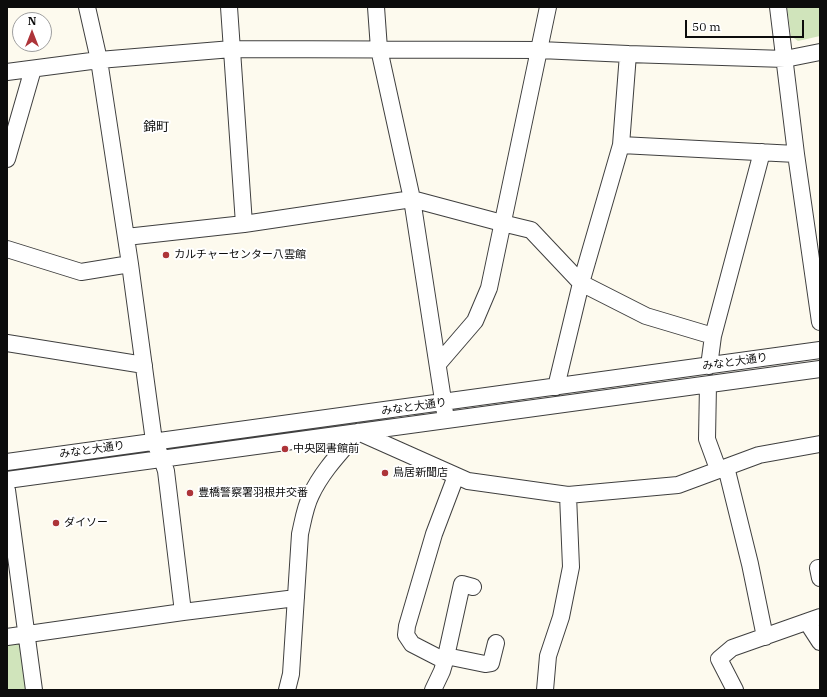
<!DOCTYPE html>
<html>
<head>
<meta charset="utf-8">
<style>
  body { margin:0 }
  #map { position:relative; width:827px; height:697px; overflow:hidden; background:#fdfaee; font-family:"IBM Plex Serif",serif }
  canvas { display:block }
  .frame { position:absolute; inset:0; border:8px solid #0c0c0c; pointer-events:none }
  .north { position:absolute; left:12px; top:12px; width:40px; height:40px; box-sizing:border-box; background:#fff; border:1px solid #9e9e9e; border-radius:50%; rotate:0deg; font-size:11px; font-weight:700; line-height:16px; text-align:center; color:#0c0c0c }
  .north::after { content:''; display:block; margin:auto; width:14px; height:18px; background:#ad3439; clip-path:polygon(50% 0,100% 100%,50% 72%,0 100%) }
  .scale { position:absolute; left:685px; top:20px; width:119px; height:18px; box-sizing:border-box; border:2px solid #0c0c0c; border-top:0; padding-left:5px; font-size:12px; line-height:14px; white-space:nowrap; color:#0c0c0c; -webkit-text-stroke:3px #fff; paint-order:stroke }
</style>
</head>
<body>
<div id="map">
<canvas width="827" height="697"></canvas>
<div class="frame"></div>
<div class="north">N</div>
<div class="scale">50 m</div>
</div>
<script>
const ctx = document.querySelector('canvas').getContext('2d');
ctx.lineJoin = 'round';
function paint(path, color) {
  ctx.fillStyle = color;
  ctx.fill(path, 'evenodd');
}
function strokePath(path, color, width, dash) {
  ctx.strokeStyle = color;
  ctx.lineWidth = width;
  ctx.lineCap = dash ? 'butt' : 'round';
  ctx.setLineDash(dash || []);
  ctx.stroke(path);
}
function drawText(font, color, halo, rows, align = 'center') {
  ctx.font = font + ' "IBM Plex Serif","Noto Sans JP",serif';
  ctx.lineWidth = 4;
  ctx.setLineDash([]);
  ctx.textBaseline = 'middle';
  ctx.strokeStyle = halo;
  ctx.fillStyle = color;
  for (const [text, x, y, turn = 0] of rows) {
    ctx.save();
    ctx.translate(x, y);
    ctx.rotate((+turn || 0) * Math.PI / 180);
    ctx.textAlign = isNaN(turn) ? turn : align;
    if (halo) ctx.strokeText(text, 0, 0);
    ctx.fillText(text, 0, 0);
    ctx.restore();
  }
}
const green = new Path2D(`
  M787,7h33v29l-22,5 -7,-5z
  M19,643l6,4 5,43h-23v-45z`);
const minor = new Path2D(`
  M87,7l12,53 31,204 24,177 8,18 4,12 17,141
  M229,7l15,217
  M376,7l3,42 33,150 33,214
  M778,7l18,147 24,168
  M7,72l92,-12 133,-11 308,1 88,4 157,5 35,-7
  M621,145l175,9
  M7,159l26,-90
  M126,237l118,-13 168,-25 90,24 29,7 50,53 65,33 67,20
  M7,249l74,23 49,-8
  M7,343l137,22
  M438,364l37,-43 14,-33 59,-281
  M709,366l4,-30 49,-184
  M708,385l-1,54 11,30 9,2 23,93 15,73
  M556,387l25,-104 40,-138 7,-91
  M7,462l813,-112
  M7,480l813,-111
  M7,490l27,200
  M820,568h-2l2,10
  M807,622l13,20
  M7,637l176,-25 113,-14
  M446,656l39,8 6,-1 5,-20
  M445,661l17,-77 11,3
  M287,690l4,-16 9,-140c3,-13 5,-27 11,-39 11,-24 30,-43 47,-63l110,49 100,14 110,-10 81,-30 61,-11
  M433,690l9,-19 3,-10 -33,-17 -6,-9 1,-9 27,-92 22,-58
  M545,690l3,-34 13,-39 10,-50 -3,-72
  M735,690l-16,-31 13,-11 88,-31`);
const markers = [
  [166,255,4,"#ad3439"],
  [285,449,4,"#ad3439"],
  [385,473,4,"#ad3439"],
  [190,493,4,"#ad3439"],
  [56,523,4,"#ad3439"]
];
const poiNames = [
  ["カルチャーセンター八雲館",174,255],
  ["中央図書館前",293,449],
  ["鳥居新聞店",393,473],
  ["豊橋警察署羽根井交番",198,493],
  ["ダイソー",64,523]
];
const streetNames = [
  ["みなと大通り",735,362,-8],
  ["みなと大通り",414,407,-8],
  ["みなと大通り",92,450,-8]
];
const quarterNames = [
  ["錦町",156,127]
];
paint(green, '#d0e4bb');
strokePath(minor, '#3f3f3f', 18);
strokePath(minor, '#fff', 16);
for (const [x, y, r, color] of markers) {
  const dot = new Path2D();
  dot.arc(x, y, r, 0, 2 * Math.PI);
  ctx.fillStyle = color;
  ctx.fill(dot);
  strokePath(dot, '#fff', 1.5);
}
drawText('11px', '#0c0c0c', '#fff', poiNames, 'left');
drawText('11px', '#0c0c0c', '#fff', streetNames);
drawText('13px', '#0c0c0c', '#fff', quarterNames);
</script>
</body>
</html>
